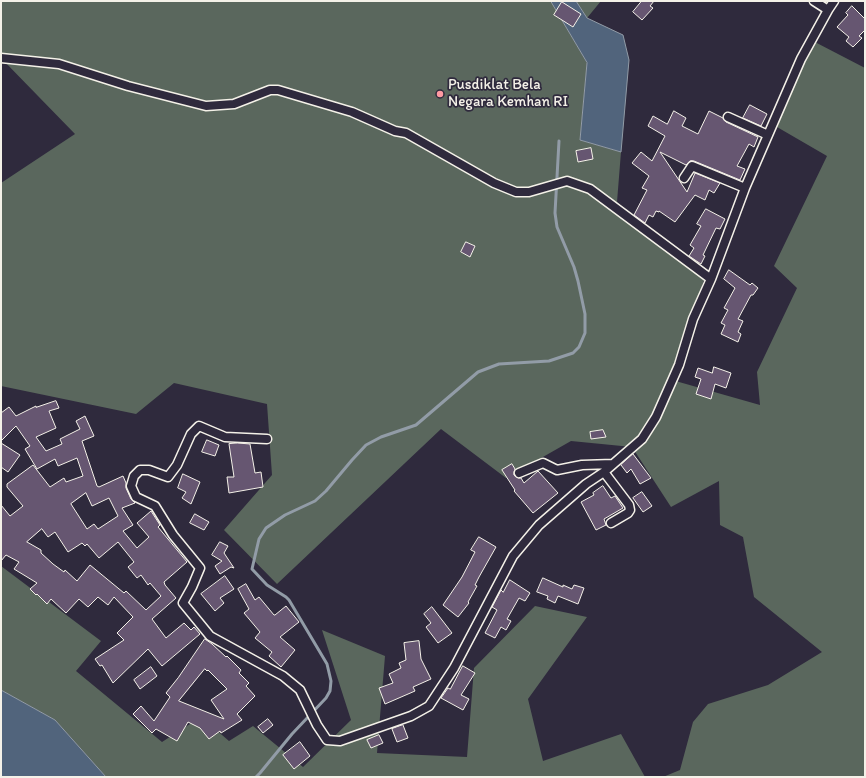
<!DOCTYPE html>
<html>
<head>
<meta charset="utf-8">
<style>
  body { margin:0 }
  #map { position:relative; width:866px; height:778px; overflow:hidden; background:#2f2a3d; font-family:Itim,sans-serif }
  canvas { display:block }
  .frame { position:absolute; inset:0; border:2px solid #f4f1e8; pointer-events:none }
</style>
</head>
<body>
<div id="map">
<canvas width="866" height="778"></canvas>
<div class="frame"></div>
</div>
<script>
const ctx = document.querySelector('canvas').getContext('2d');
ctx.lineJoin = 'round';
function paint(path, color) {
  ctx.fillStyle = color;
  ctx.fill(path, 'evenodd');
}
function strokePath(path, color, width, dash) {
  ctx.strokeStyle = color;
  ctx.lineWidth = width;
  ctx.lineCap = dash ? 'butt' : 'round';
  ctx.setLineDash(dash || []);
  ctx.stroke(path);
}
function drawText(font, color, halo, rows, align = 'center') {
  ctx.font = font + ' Itim,sans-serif';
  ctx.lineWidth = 3.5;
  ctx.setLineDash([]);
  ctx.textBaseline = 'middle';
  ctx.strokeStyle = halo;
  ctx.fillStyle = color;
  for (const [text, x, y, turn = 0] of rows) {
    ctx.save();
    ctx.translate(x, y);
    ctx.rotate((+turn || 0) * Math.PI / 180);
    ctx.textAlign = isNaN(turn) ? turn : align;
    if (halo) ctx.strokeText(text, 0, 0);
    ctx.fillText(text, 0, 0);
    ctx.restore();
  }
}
const green = new Path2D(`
  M1,1h550l36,62 -7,77 41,12 -4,50 87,78 -32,100 88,25 -3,-33 40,-84 -23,-22 53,-110 -50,-29 34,-87 54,28v709h-202l17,-7 13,-48 15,-18 60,-19 54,-33 -68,-55 -11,-60 -23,-12 -1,-44 -48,26 -39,-60 -61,-6 -65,37 -65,-49 -164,155 -53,-54 48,-55 -5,-71 -93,-21 -38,31 -135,-28v-203l74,-49 -74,-76z
  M576,1h25l-14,17z
  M1,566l100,75 -25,30 86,71 39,-25 28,24 24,-15 50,41 48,-47 -29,-90 63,26 -8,97 90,4 7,-89 61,-62 52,11 -59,82 15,62 78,-27 24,43h-539l-51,-57 -54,-30z`);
const water = new Path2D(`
  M551,1h25l11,17 36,17 6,25 -8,92 -41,-12 7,-77z
  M1,690l54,30 51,57h-105z`);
const stream = new Path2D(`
  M256,777l4,-4 32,-39 34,-36 4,-7 1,-10 -4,-17 -38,-64 -3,-3 -19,-12 -15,-16 7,-30 7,-11 19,-13 30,-14 11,-10 26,-31 14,-15 15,-8 35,-12 62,-53 21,-8 50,-3 24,-8 6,-6 6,-14v-19l-7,-33 -4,-14 -17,-40 -2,-14 4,-72`);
const building = new Path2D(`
  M642,1h12l-4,5 3,2 -11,12 -9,-8z
  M562,2l19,12 -8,13 -19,-12z
  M852,6l13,13v11l-6,6 3,2 -9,9 -7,-6 3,-4 -12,-10 11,-12 -2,-2z
  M750,105l17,9 -6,12 -18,-8z
  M674,111l12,7 -4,8 16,8 11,-23 14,7 3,4 32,15 -4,10 -5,-3 -12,22 8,3 -5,11 -46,-19h-4l-4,4 -26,-13 27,40 8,-19 25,10 -6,10 -5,-3 -4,10 -10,-5 -20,27 -16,-11v1l-3,-1 -3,6 -4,-2 -4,8 -11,-8 13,-25 -5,-2 7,-12 -17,-13 9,-11 11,9 13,-25 -17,-10 5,-10 14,8z
  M591,148l2,11 -15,3 -2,-11z
  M706,209l19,10 -5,10 -4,-1 -13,27 2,1 -4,8 -12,-8 5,-8 -4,-3 11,-19 -4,-2z
  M466,242l9,4 -5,11 -9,-5z
  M729,270l21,15 2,-2 6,5 -5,7h-2l-13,24 5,2 -5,11 3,2 -3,8 -17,-8 4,-9 -4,-2 7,-13 -4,-2 11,-20 -11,-9z
  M714,367l17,6 -5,15 -11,-4 -4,15 -15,-5 5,-15 -6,-2 3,-9 14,5z
  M56,401l3,7 -10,3 7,17 -20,9 10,14 16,-7 -2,-5 20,-10 -4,-8 9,-5 9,20 -12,5 15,45 2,1 24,-11 3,7v5l5,11 4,4 -13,5 11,17 -10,6 14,17 12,-11 -12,-14 14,-12 9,14 -2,2 29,35 -23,20 1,3 11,13 -24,21 14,19 18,-15 7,7 3,-3 6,7 -38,32 -14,-17 -35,34 -11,-18 -2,1 -5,-7 29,-19 -7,-7 16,-16 -19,-20 -6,8 -10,-8 -10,10 -9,-8 -13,14 -15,-14 -4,5 -10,-10 -1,1 -6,-6 7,-6 -23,-14 5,-7 -13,-7 -5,6v-56l9,11 13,-10 -16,-19v-3l26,-19 17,22 14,-9 2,4 17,-6 -6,-18 -19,8 -3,-7 -18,10 -12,-20 5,-3 -14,-20 -15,15v-28l8,-6 7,9 20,-10v1zM86,493l6,13 17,-8 9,18 -20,13 -4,-5 -7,5 -16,-25zM42,529l6,8 7,-5 13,20 14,-9 3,3 2,-2 12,14 19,-16 16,20 -6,5 9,11 4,-3 7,10 2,-2 11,13 -15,14 -20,-19 -2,2 -34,-28 -13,16 -12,-11 -1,2 -11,-8 -12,-11v-3l-14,-8z
  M603,430l3,7 -15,2 -1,-7z
  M207,440l12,5 -4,11 -13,-4z
  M1,443l19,12 -12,17 -7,-5z
  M238,443l12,1 5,29 6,-1 2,15 -34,6 -2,-16h7l-5,-33z
  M633,454l18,24 -11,6 -9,-15 -4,4 -6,-8z
  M512,464l3,5 -1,3v3l4,3h3l3,5 14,-12 20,22 -25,20 -19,-22 1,-1 -13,-20z
  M183,474l17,8 -9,22 -9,-6 4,-6 -8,-4z
  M603,486l8,12 4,-2 8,12 -19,11 2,6 -10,5 -15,-28 13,-7 -1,-2z
  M642,492l10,14 -9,6 -10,-14z
  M195,514l14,8 -5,8 -14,-7z
  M479,537l17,10 -17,30 -4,8 2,1 -9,16 1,1 -11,14 -15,-12 19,-28 13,-25 -4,-2z
  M220,542l8,4 -4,7 10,15 -3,-1 -11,7 -5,-8 7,-5 -10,-6z
  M225,576l9,13 -14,9 4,5 -9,8 -14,-17z
  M543,578l20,9v-2l9,4 2,-4 10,3 -6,16 -20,-8 -3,7 -8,-4 1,-3 -11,-4z
  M510,580l20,13 -5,8 -6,-3 -12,21 4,2 -5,9 -5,-3 -6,11 -10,-5 12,-23 -5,-3 9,-17 2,2z
  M246,584l9,16 4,-3 15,18h1l11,-9 13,16 -19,15 15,13 -14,17 -12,-11 3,-4 -17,-14 5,-6 -16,-19 5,-4 -11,-20z
  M432,607l20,26 -14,10 -12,-16 5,-4 -7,-9z
  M205,639l7,5 14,13 1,-1 14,14 -2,3 10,10 -3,3 9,10 -18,18 5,6 -21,13 -1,-2 -11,8 -9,-11 -12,-6 -11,19 -21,-12 -4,4 -19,-19 8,-8 13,15 16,-24 -4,-4 12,-15zM205,669l2,2 1,-1 19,19 -16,11 13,19 -45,-18z
  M419,641l2,18 10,20 -18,8 2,4 -30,13 -6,-16 14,-5 -4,-9 12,-6 -2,-5 7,-3 -2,-17z
  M463,666l12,7 -14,22 8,4 -6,11 -22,-12 7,-10 2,1z
  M151,667l6,9 -17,13 -6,-9z
  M268,719l5,6 -10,8 -5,-6z
  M403,725l5,13 -11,4 -5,-13z
  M379,735l4,8 -12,5 -4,-8z
  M300,742l10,14 -16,13 -11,-14z`);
const minor = new Path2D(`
  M814,1l14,9
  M1,58l58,6 69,22 78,20 28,-2 36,-14h8l74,22 43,19 11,2 88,50 22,9h13l38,-11 23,8 121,90
  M728,117l40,18
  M684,178l8,-12 53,22
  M267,439l-42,-2 -26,-11 -8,8 -14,31 -9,12 -19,-7h-9l-6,6 -3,10 5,11 19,9 18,29 27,33 -8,19 -9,16 27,33 73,40 17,14 17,35 10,15 13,1 71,-25 18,-10 25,-38 59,-112 26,-31 47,-41 18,-12 38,-33 14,-22 23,-52 14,-46 18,-40 34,-91 56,-129 27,-49 6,-9
  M604,472l25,33 1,5 -2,3 -17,10
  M519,473l24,-10 14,7 25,-5 31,-1`);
const markers = [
  [440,94,4,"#ff9aa2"]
];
const poiNames = [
  ["Pusdiklat Bela",448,85],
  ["Negara Kemhan RI",448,102]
];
paint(green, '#5a675d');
paint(water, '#51647c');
strokePath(water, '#929ca7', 1);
strokePath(stream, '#929ca7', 3);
paint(building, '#665671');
strokePath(building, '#f4f1e8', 1);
strokePath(minor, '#f4f1e8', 11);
strokePath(minor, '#2f2a3d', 8);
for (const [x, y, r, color] of markers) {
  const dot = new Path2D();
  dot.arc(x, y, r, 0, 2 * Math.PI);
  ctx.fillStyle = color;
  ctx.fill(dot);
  strokePath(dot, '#2f2a3d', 1.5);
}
drawText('15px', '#f4f1e8', '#2f2a3d', poiNames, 'left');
</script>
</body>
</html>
